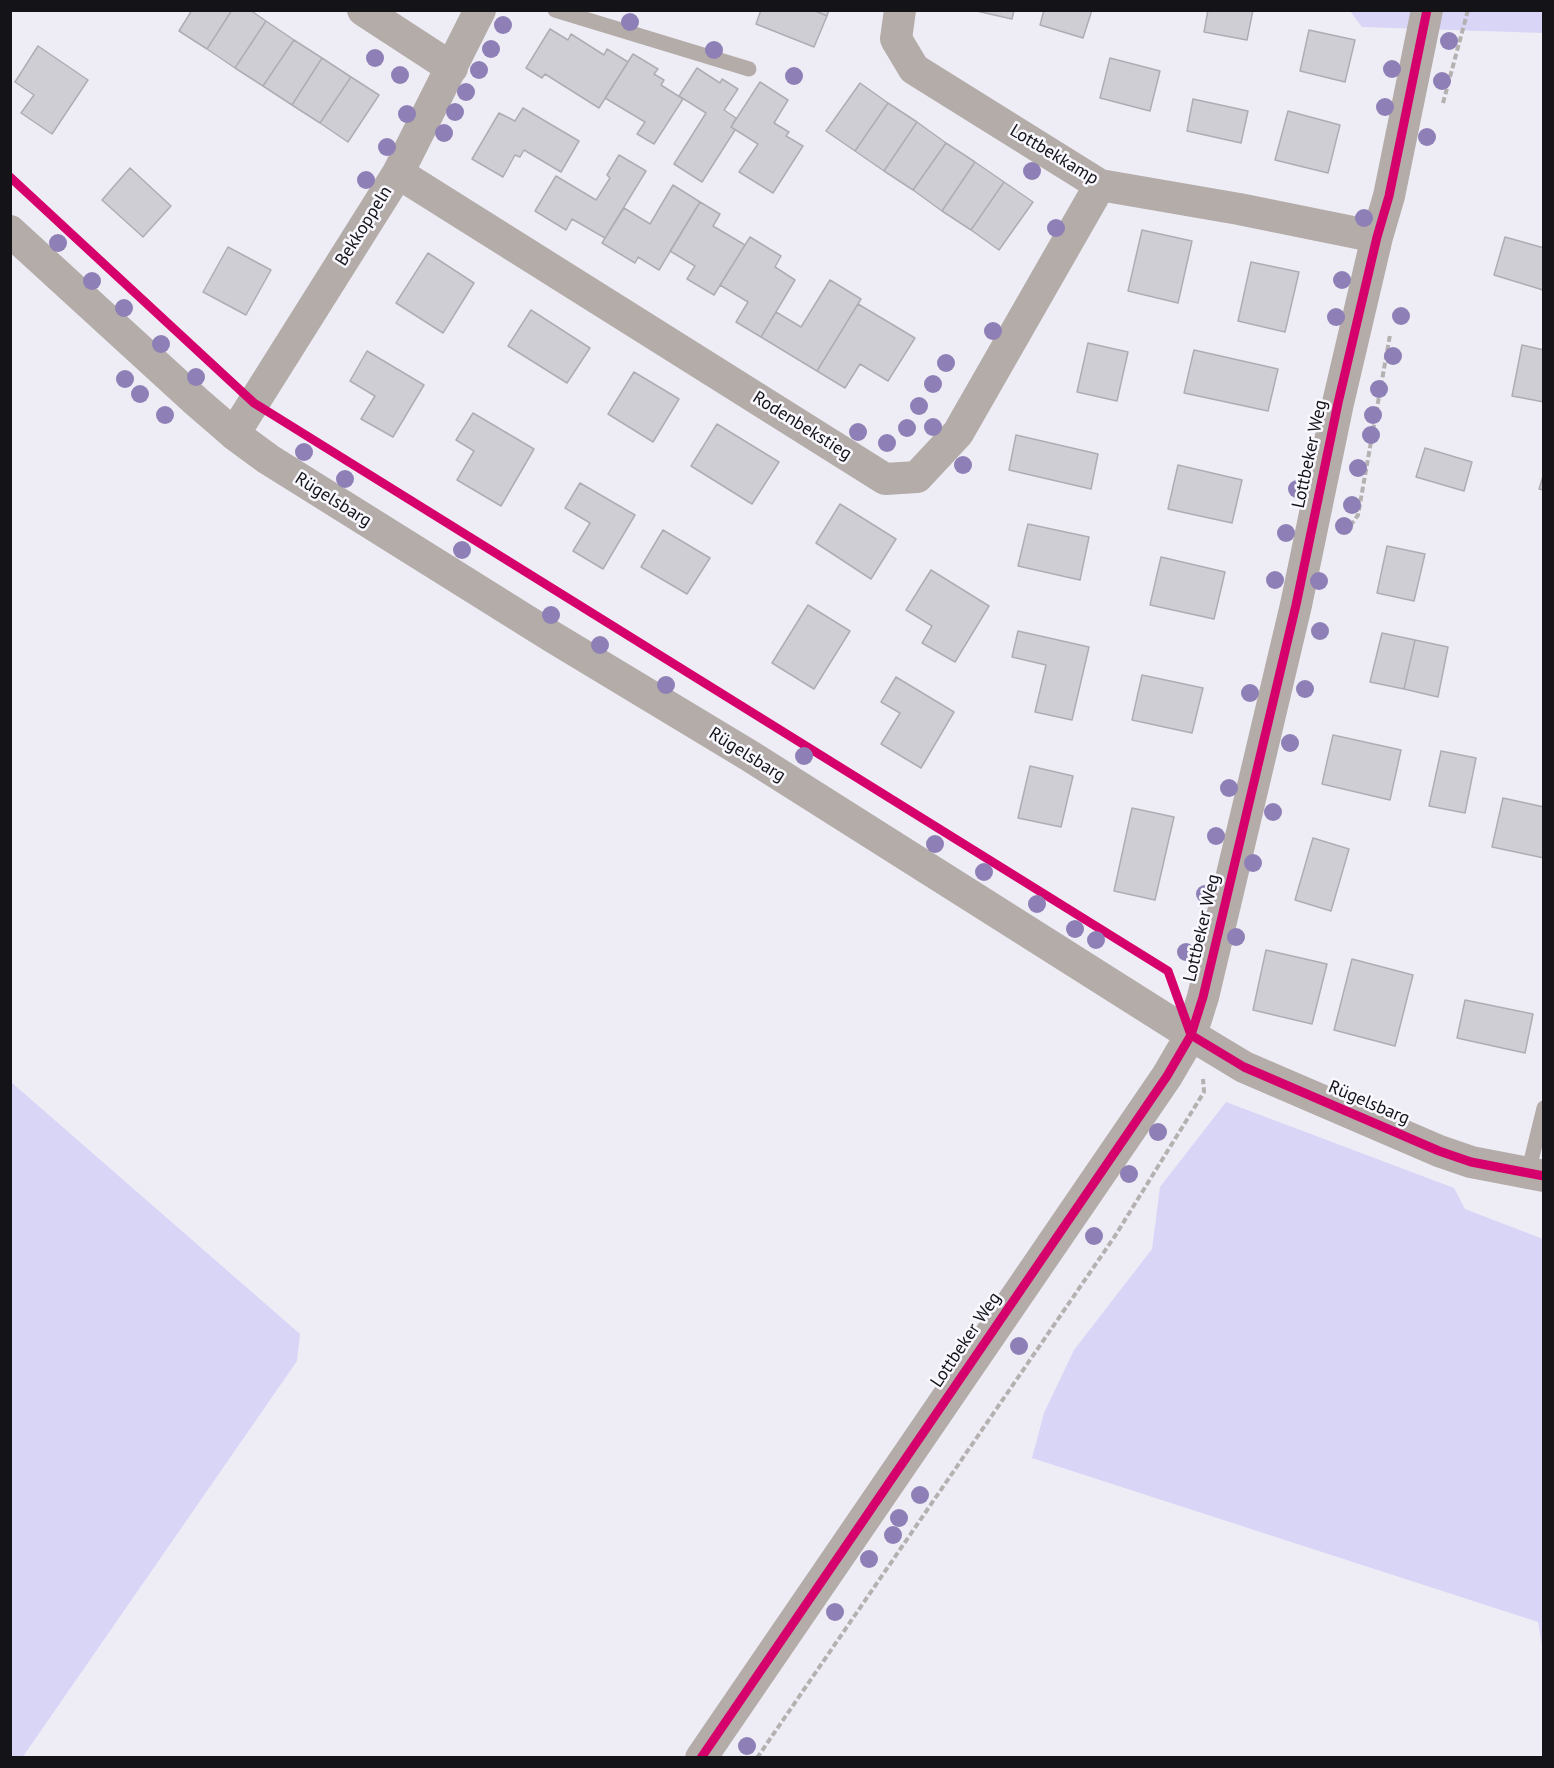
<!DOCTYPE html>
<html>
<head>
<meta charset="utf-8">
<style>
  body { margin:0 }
  #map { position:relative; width:1554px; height:1768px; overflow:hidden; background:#eeedf6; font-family:"PT Sans",sans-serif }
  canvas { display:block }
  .frame { position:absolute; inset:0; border:12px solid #131318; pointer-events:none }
</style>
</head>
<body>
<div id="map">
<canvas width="1554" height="1768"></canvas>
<div class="frame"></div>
</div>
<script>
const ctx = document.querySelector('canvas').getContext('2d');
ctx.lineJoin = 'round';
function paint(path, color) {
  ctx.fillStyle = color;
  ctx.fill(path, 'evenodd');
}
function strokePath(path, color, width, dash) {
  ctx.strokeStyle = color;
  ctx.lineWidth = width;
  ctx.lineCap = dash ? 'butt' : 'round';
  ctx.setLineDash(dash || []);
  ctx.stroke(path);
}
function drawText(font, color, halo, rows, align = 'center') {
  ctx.font = font + ' "PT Sans",sans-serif';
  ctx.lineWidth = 5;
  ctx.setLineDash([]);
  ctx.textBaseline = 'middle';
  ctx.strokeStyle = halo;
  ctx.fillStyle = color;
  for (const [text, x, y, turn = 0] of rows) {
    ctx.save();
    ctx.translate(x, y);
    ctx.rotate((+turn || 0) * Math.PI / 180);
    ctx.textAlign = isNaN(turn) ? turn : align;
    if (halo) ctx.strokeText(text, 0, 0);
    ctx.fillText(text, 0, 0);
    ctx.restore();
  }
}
const green = new Path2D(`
  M1350,11h193v22l-181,-6z
  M11,1082l289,252 -3,27 -275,397 -12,-1z
  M1226,1102l228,86 11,21 78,30v412l-5,-29 -506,-164 12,-45 30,-63 78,-101 8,-62z`);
const building = new Path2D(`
  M192,10h40l-25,39 -28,-18z
  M232,10h18l16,11 -31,47 -28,-19z
  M761,10h52l14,6 -13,31 -58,-23z
  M813,10h16l-2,6z
  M972,10h42l-2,9z
  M1044,10h48l-9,28 -43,-13z
  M1208,10h45l-6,30 -43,-8z
  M266,21l28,19 -31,46 -28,-18z
  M550,29l18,11 3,-6 33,21 3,-6 21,13 -29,46 -54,-34 -3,4 -16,-10z
  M1309,30l46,10 -10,42 -45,-11z
  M294,40l28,18 -30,47 -29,-19z
  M38,46l50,34 -36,54 -31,-21 13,-18 -19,-13z
  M633,54l25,15 -4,5 10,6 -3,5 22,14 -29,45 -17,-10 8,-12 -40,-24z
  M322,58l29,19 -31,46 -28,-18z
  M1110,58l50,13 -10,40 -50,-13z
  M697,68l23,15 2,-4 16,10 -14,21 12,8 -5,9 4,3 -33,52 -28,-18 32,-51 -27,-17z
  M351,77l28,18 -31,47 -28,-19z
  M760,82l28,18 -14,23 15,9 -3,4 17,10 -30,47 -34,-21 19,-28 -27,-17z
  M860,83l28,20 -33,48 -29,-20z
  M1193,99l55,12 -7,32 -54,-12z
  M888,103l29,19 -33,49 -29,-20z
  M523,108l56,33 -18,31 -37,-22 -4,7 -5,-2 -12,22 -31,-18 27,-46 16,8z
  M1288,111l52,14 -12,48 -53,-13z
  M917,122l29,21 -33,47 -29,-19z
  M946,143l29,19 -33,49 -29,-21z
  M619,155l27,16 -41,67 -33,-19 -6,11 -31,-19 21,-35 40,24 14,-22 -3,-3z
  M975,162l29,20 -33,48 -29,-19z
  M130,168l41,38 -28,31 -41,-37z
  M1004,182l29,20 -34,48 -28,-20z
  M673,185l27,17 -41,68 -21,-13 -3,6 -33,-20 22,-35 26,16z
  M700,202l20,12 -7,12 32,19 -31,50 -27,-16 8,-13 -25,-15z
  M1142,230l50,11 -14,62 -50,-12z
  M750,237l31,19 -6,11 20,13 -34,57 -25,-15 12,-20 -28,-17z
  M1505,237l39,11 -1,42 -49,-15z
  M228,247l43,23 -25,45 -43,-23z
  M428,253l46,30 -31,50 -47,-30z
  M1251,262l48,10 -14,60 -47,-11z
  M830,280l31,19 -44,72 -56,-34 15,-25 25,15z
  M858,304l57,34 -27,43 -28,-17 -15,24 -28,-17z
  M531,310l59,38 -23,35 -59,-37z
  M1088,343l40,9 -11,49 -40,-9z
  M1522,345l22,5v52l-32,-6z
  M1194,350l84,19 -10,42 -84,-18z
  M367,351l57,34 -31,52 -32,-18 14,-23 -25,-15z
  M634,372l45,27 -26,43 -45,-28z
  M473,413l61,36 -33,57 -44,-26 17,-29 -18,-11z
  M717,424l62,38 -27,42 -61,-38z
  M1016,435l82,19 -7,35 -82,-19z
  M1425,448l47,14 -8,29 -48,-14z
  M1178,465l64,15 -10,43 -64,-14z
  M1544,473v17l-5,-1z
  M580,483l55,32 -32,54 -30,-18 17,-28 -25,-15z
  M840,504l56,35 -25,40 -55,-36z
  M1028,524l61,13 -9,43 -62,-14z
  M663,530l47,28 -23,36 -46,-27z
  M1387,546l38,8 -11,47 -37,-8z
  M1161,557l64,15 -11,47 -64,-14z
  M931,570l58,36 -34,56 -33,-19 10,-17 -26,-16z
  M808,605l42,26 -36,58 -42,-26z
  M1018,631l71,16 -17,73 -37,-8 11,-47 -34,-8z
  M1382,633l33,7 -11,49 -34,-7z
  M1415,640l33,7 -10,50 -34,-8z
  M1142,675l61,13 -11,45 -60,-13z
  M896,677l58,35 -33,56 -40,-24 19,-31 -19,-11z
  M1333,735l68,15 -11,50 -68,-16z
  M1441,751l35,7 -11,55 -36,-7z
  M1030,766l43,10 -12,51 -43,-9z
  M1503,798l41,9v51l-52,-11z
  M1132,808l42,9 -19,83 -41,-9z
  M1313,838l36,11 -18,62 -36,-11z
  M1266,950l61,14 -15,60 -59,-14z
  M1352,959l61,16 -18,71 -61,-16z
  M1465,1000l68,14 -8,39 -68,-15z`);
const path = new Path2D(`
  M1443,103l25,-93
  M10,177l220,203
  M281,419l887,552 4,9
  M1345,533l13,-18 32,-180
  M757,1758l358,-522 89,-144 -1,-13`);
const service = new Path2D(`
  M555,10l194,59
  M1528,1173l16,-65`);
const minor = new Path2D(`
  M363,10l89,58
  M900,10l-4,29 18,30 186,116 139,24 138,28
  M398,173l487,306 32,-2 41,-44 142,-248
  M10,231l187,171 37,32 34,25 283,177 199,120 441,279 53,32 195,84 32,11 73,14
  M234,434l164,-261 82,-163
  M701,1758l466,-682 24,-41 12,-38 93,-392 42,-202 39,-166 12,-41 38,-186`);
const cycleway = new Path2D(`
  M10,177l244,226 914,568 23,64
  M1191,1035l53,32 195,84 32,11 73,14
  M701,1758l466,-682 24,-41 12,-38 93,-392 42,-202 39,-166 12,-41 38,-186`);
const trees = [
  [630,22],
  [503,25],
  [1449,41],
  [491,49],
  [714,50],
  [375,58],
  [1392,69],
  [479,70],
  [400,75],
  [794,76],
  [1442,81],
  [466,92],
  [1385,107],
  [455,112],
  [407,114],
  [444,133],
  [1427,137],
  [387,147],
  [1032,171],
  [366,180],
  [1364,218],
  [1056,228],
  [58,243],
  [1342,280],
  [92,281],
  [124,308],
  [1401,316],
  [1336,317],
  [993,331],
  [161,344],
  [1393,356],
  [946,363],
  [196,377],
  [125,379],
  [933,384],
  [1379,389],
  [140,394],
  [919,406],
  [165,415],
  [1373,415],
  [933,427],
  [907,428],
  [858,432],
  [1371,435],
  [887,443],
  [304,452],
  [963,465],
  [1358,468],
  [345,479],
  [1297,489],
  [1352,505],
  [1344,526],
  [1286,533],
  [462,550],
  [1275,580],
  [1319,581],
  [551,615],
  [1320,631],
  [600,645],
  [666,685],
  [1305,689],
  [1250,693],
  [1290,743],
  [804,756],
  [1229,788],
  [1273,812],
  [1216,836],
  [935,844],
  [1253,863],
  [984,872],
  [1205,894],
  [1037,904],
  [1075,929],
  [1236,937],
  [1096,940],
  [1186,952],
  [1158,1132],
  [1129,1174],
  [1094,1236],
  [1019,1346],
  [920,1495],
  [899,1518],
  [893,1535],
  [869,1559],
  [835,1612],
  [747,1746]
];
const streetNames = [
  ["Lottbekkamp",1054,155,31],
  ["Bekkoppeln",364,226,-58],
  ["Rodenbekstieg",802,426,32],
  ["Lottbeker Weg",1310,454,-78],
  ["Rügelsbarg",333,500,32],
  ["Rügelsbarg",747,755,32],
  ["Lottbeker Weg",1202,928,-77],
  ["Rügelsbarg",1369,1103,23],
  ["Lottbeker Weg",966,1340,-56]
];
paint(green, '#d9d5f7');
paint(building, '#cfced5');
strokePath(building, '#aeadb3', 1.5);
strokePath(path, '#b5b1b1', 4, [6, 3]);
strokePath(service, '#b3aca8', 15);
strokePath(minor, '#b3aca8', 32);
strokePath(cycleway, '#d6006c', 9);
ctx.fillStyle = '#8e80b6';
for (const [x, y] of trees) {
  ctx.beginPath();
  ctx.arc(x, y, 9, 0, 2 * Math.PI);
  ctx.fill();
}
drawText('18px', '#131318', '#f9f8ff', streetNames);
</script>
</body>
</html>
